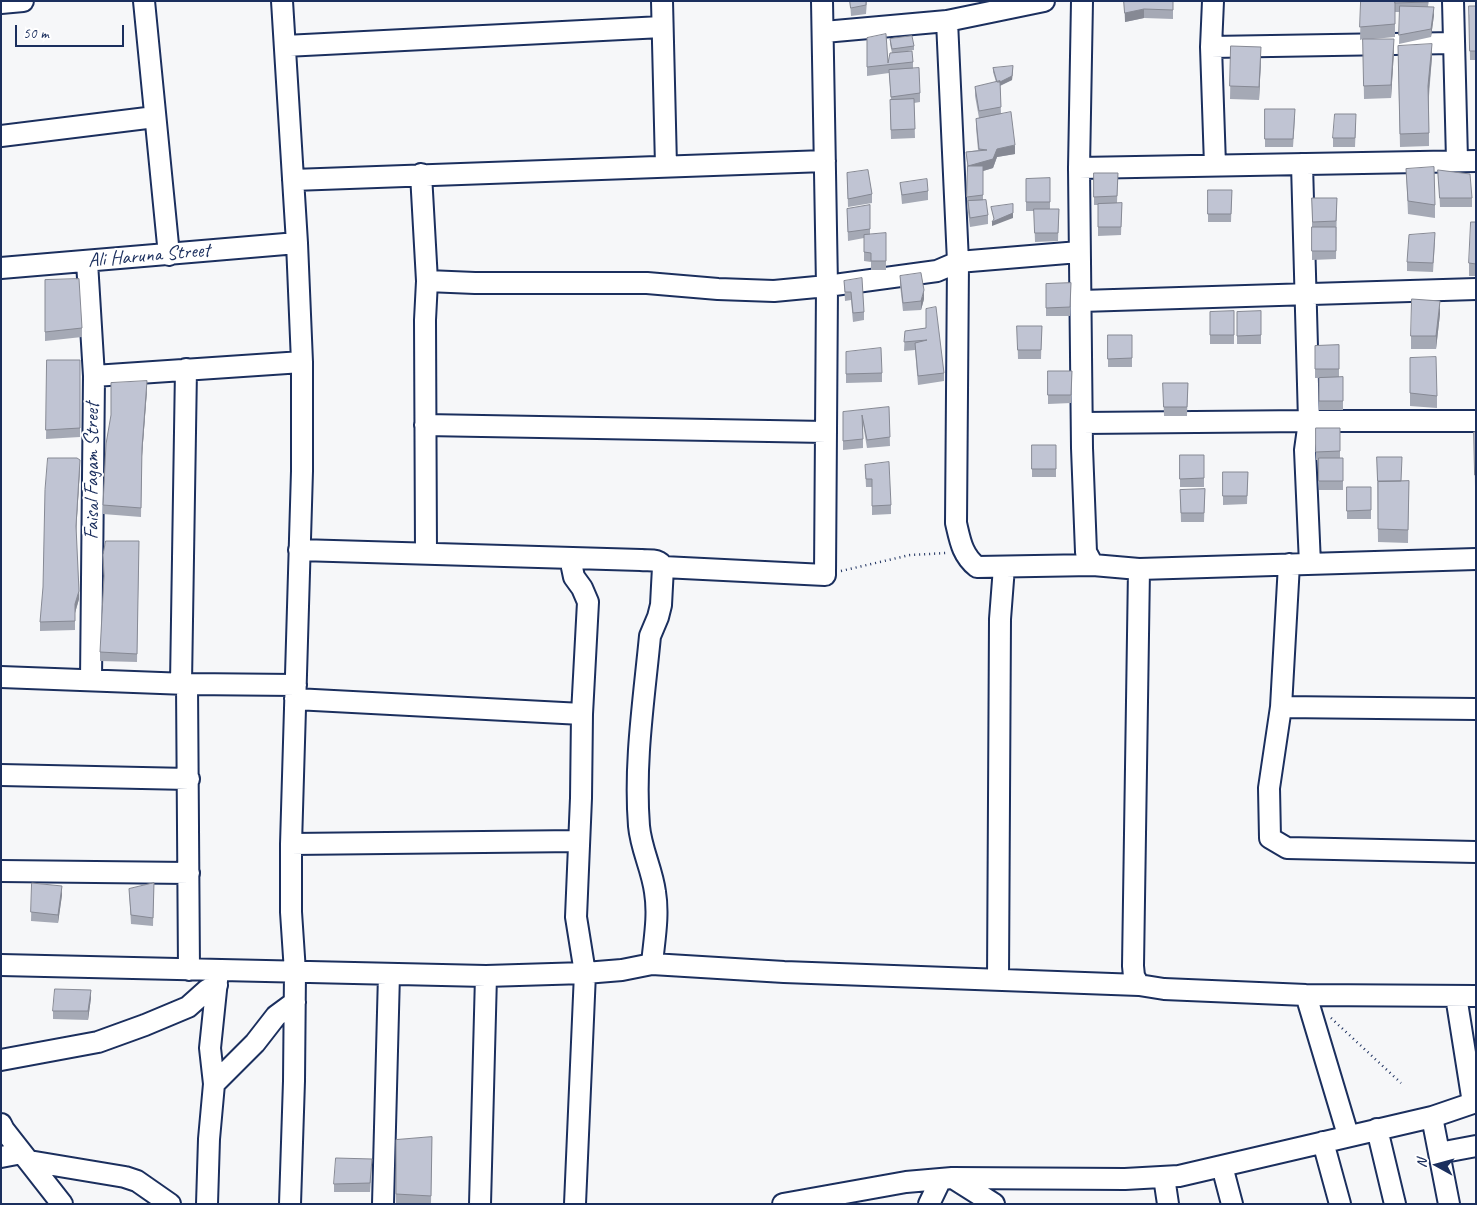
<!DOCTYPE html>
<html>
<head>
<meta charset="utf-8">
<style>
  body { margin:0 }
  #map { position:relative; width:1477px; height:1205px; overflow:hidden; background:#f6f7f9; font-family:Caveat,sans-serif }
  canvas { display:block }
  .frame { position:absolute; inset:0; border:2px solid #1b2f5e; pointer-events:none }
  .north { position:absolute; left:1412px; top:1140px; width:50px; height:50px; -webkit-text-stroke:4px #fff; paint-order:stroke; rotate:277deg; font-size:14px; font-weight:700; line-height:20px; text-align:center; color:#1b2f5e }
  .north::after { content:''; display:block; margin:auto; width:18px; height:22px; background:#1b2f5e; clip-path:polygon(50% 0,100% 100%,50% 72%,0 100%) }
  .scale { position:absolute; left:15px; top:25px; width:109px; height:22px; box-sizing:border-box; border:2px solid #1b2f5e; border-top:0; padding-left:6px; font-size:15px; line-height:18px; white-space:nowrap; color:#1b2f5e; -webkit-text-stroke:4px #fff; paint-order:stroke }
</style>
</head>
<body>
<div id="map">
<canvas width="1477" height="1205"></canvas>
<div class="frame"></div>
<div class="north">N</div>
<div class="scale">50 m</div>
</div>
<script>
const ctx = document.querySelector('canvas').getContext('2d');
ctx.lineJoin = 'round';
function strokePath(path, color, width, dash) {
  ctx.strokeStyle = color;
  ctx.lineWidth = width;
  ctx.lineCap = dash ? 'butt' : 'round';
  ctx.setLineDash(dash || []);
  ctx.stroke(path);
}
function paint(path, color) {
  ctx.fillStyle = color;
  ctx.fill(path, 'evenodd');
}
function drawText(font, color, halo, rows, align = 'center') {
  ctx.font = font + ' Caveat,sans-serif';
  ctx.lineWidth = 4;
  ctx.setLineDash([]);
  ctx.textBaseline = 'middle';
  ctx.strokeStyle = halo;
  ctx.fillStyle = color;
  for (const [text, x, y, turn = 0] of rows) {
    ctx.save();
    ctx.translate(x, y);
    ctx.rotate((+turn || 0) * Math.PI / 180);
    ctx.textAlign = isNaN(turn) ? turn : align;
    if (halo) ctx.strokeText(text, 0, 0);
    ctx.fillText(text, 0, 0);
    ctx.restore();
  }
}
const path = new Path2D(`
  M841,571l69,-16 36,-2
  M1331,1018l70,65`);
const minor = new Path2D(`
  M144,1l25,254
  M282,1l15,242 5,119v109l-11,373v68l4,60 -1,109 -4,123
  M662,1l4,165
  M1082,1l-3,167 3,280 4,104 7,13
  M1213,1l-2,46 4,118
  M1453,1l4,159
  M1,3l22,-2
  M947,21l11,241 -2,261c4,17 6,32 21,44l116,-2 46,4 337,-10
  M824,32l123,-11 97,-20
  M285,46l377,-19
  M1211,47l243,-4
  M1,136l154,-19
  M1079,168l397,-7
  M421,174l6,107
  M293,180l532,-19
  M87,262l7,114 -3,304
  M1,268l296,-25
  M1081,301l395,-12
  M94,376l208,-14
  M1082,423l227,-2 -7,-257
  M425,425l401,7
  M299,550l342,10c8,1 18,-2 22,7l-2,38 -3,12 -8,19c-6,63 -16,127 -11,190 2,23 13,43 16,66 4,24 -1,49 -3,72
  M426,553l-1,-233 2,-39 48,2h172l71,6 56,2 53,-5 110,-15 21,-9 121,-10
  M570,558l4,19 8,11 6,14 -6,112 -1,84 -5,119 9,56 -10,231
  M1289,564l-8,143 195,2
  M1310,564l-5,-114 4,-29h167
  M663,567l162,8 2,-289 -5,-285
  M1139,569l-6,397 1,10 5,9 25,4 142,6 170,1
  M1,677l186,7 109,1
  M181,683l5,-314
  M187,684l2,286
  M295,699l287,15
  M1281,707l-12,81 1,50 17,10 189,4
  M1,775l188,4
  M291,844l288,-3
  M1,871l188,2
  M1,965l485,11 99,-3 37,-3 30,-6 132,8 355,13
  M998,979l2,-360 4,-52
  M1306,995l42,140
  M1456,996l17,107
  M1,1060l97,-18 47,-17 43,-18 19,-17 10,-5
  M214,1084l41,-41 21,-27 19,-14
  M1432,1117l17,87
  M1,1124l3,6 58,74
  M1377,1129l18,75
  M1323,1142l17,62
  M1439,1153l37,-7
  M1,1157l21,-4
  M29,1161l96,16 12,4 33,23
  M1222,1166l10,38
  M1164,1177l4,27
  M953,1178l41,26
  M207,1204l2,-65 5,-55 -4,-36 8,-77
  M383,1204l6,-230
  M480,1204l6,-228
  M783,1204l123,-22 46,-4 173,1 54,-3 253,-59 44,-15
  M929,1204l12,-25`);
const wall = new Path2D(`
  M850,1h17l-1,13 -15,2z
  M1124,1h49v18l-29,-1 -19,4z
  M1361,1h68l-1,5 6,9 -3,22 -32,7 1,-32h-5v25l-22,2 21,12 -3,47 -27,1 -1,-60 -3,1z
  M1476,6v54h-6l-1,-45z
  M890,39l24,7v4l-6,1 5,11v7l7,24v9l-6,1 1,35 -24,1 -1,-30 1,-9 -2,-27 -22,3v-9l21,-4 4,-10 -2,-9z
  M1231,46l30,14 -2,40 -29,-1z
  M1432,57l-3,39v50l-29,1 -2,-88z
  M993,68l20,3 -1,9 -12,6 1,28 14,40 -18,3 -4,11 -10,3v29l5,15v9l-18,3 -3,-22 1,-32 -2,-21 12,-2 -2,-22v-9l3,-1 -4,-22v-9l21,-5 -3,-10z
  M1265,109l30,9 -2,29h-28z
  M1356,123l-1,24h-22v-9z
  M1406,169l29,36v13l-27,-4z
  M1438,170l34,28v9h-32z
  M847,173l25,21v9l-24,4z
  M1094,173h24l-1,30h5l-1,32 -23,1v-31h-4z
  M1050,178v31h9l-1,32 -23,1 -1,-31h-8v-32z
  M900,183l28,8v9l-26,4z
  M1208,190h24l-1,32h-23z
  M1312,198h25l-1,61 -24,1z
  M870,205v30l16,-2v37h-15v-8l-7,-1v-23l-16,3 -1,-32z
  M1476,222v54h-7v-13z
  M1435,242l-2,30 -26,-1v-9z
  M900,276l24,23 -3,11 -18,1 -3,-26z
  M45,280l37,48v9l-37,4z
  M844,281l20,31v8l-11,2 -2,-22 -6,1z
  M1071,283l-1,33h-24v-32z
  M1234,311v33h-24v-32z
  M1261,311v33h-24v-32z
  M1440,314l-4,35h-25v-13z
  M1017,326h25l-1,33h-23z
  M926,328l18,45v8l-26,4 -3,-35 -11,1 1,-20z
  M1108,335h24v32h-24z
  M1339,345v32h4v33h-24v-32h-4v-32z
  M846,352l36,21v9l-36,1z
  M1410,358l27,38v12l-27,-2z
  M47,360h33v77l-34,2z
  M1048,371h24l-1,32 -23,1z
  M1163,383h25l-1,33h-23z
  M147,390l-5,66 -1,61 -38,-3v-9z
  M889,407l1,39 -23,2 -4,-24v24l-20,2v-38z
  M1316,428h24v30h3v32h-24v-30h-3z
  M1474,432h2v56l-1,-1z
  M1032,445h24v32h-24z
  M1180,455h24v32h-24z
  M1377,457l24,24h8l-1,62 -30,-1z
  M865,465l26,40v9l-19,1v-28h-6z
  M80,468l-4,63 3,68 -4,14v17l-35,1v-9z
  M1223,472h25l-1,32 -24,1z
  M1347,487h24v32h-24z
  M1205,489l-1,33h-23l-1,-32z
  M139,541l-2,121 -37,-1v-9z
  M32,883l30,12 -4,28 -27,-2z
  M154,883l-1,43 -22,-2 -2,-35z
  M91,998l-3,22 -35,-1v-8z
  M432,1137l-1,67h-35v-64z
  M372,1167l-2,25h-36v-8z`);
const shadedWall = new Path2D(`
  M1434,7v8l-3,22v-8z
  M1144,9v9l-19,4v-9z
  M1394,39v12l-3,47v-13z
  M1432,44v13l-4,42v-13z
  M1261,47v13l-2,40v-13z
  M1013,66l-1,14 -15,7v-4z
  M1015,145v9l-18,3 -4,11 -10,3v33v-33l-15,-5 29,-17z
  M1013,204v14l-21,8v-4z
  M924,290v9l-3,11v-9z
  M1440,301v13l-4,35v-13z
  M147,381v9l-5,66v-8z
  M80,460v8l-4,66v-8z
  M79,591v8l-4,14v17v-26z
  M62,886v9l-4,28v-8z
  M91,990v8l-3,22v-9z`);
const building = new Path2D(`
  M850,1h16v4l-15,3z
  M1124,1h49v9l-29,-1 -19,4z
  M1361,1h34v23l-35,3z
  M1395,1h33v1l-33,1z
  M1400,6l34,1 -3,22 -32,6z
  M1469,6h7v45h-6z
  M886,34l2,29 2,-10 22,-2 1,11 -46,5v-29z
  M912,36l2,10 -22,3 -2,-10z
  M1363,39h31l-3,46 -27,1z
  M1432,44l-4,42 1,47 -29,1 -2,-88z
  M1231,46l30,1 -2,40 -29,-1z
  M1013,66l-1,10 -12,6h-3l-4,-14z
  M919,68l1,25 -29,4 -2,-27z
  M1000,81l1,26 -22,4 -4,-24z
  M914,99l1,30 -24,1 -1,-30z
  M1265,109h30l-2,30h-28z
  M1011,112l4,33 -18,4 -4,10 -25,7 -2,-14 21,-2 -8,-1 -3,-30z
  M1335,114h21l-1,24h-22z
  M968,166h15v29l-16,2z
  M1434,167l1,38 -27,-4 -2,-32z
  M868,170l4,24 -24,5 -1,-26z
  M1438,170l32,4 2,24h-32z
  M1094,173h24l-1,23 -23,1z
  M1050,178v24h-24v-23z
  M927,179l1,12 -26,4 -2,-12z
  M1208,190h24l-1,24h-23z
  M1312,198h25l-1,23 -23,1z
  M986,200l2,15 -18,3 -2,-17z
  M1122,203l-1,24h-23v-23z
  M1013,204v9l-21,9 2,-3 -3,-12z
  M870,205v24l-22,3 -1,-23z
  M1034,209h25l-1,24h-23z
  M1471,222h5v42l-7,-1z
  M1312,227h24v24h-24z
  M886,233v28h-15v-8l-7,-1v-17z
  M1435,233l-2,30 -26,-1 2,-27z
  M921,273l3,17 -3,11 -18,2 -3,-27z
  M862,278l2,34 -11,1 -2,-21h-6l-1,-11z
  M79,279l3,49 -37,4v-52z
  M1071,283l-1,24 -24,1v-24z
  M1412,299l28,2 -4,35h-25z
  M936,307l8,66 -26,3 -3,-33 12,-3 -23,2 1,-11 21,-3v-19z
  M1234,311v24h-24v-23z
  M1261,311v24l-24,1v-24z
  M1017,326h25l-1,24h-23z
  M1108,335h24v23l-24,1z
  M1339,345v24h-24v-23z
  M881,348l1,25 -36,1v-22z
  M1436,357l1,39 -27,-3v-35z
  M47,360h33v68l-34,2z
  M1048,371h24l-1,24h-23z
  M1343,377v24h-24v-23z
  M147,381l-5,67 -1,60 -38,-3 3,-61 5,-29v-32z
  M1163,383h25l-1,24h-23z
  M889,407l1,30 -23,3 -5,-25 1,24 -20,2v-29z
  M1316,428h24v23l-24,1z
  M1474,432h2v43h-1z
  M1032,445h24v24h-24z
  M1180,455h24v23l-24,1z
  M1377,457h25l-1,24h-23z
  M48,458h29l3,2 -4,66 3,65 -4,13v17l-35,1 3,-35 2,-97z
  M1319,458h24v23h-24z
  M889,462l2,43 -19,1v-27h-6l-1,-14z
  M1223,472h25l-1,24h-24z
  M1409,481l-1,49 -30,-1v-47z
  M1347,487h24v23l-24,1z
  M1205,489l-1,24h-23l-1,-23z
  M106,541h33l-2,113 -37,-2 4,-76 -1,-21z
  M32,883l30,3 -4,29 -27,-3z
  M154,883l-1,35 -22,-3 -2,-26z
  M55,989l36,1 -3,21h-35z
  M432,1137l-1,59 -35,-2v-54z
  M336,1158l36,1 -2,24 -36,1z`);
const streetNames = [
  ["Ali Haruna Street",149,256,-5],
  ["Faisal Fagam Street",93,471,-90]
];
strokePath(minor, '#1b2f5e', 24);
strokePath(path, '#1b2f5e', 2.5, [1, 4]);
strokePath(minor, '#fff', 20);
paint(wall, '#a5a9b5');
paint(shadedWall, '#868994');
paint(building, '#c0c4d3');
strokePath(building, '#868994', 1);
drawText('20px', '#1b2f5e', '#fff', streetNames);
</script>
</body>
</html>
